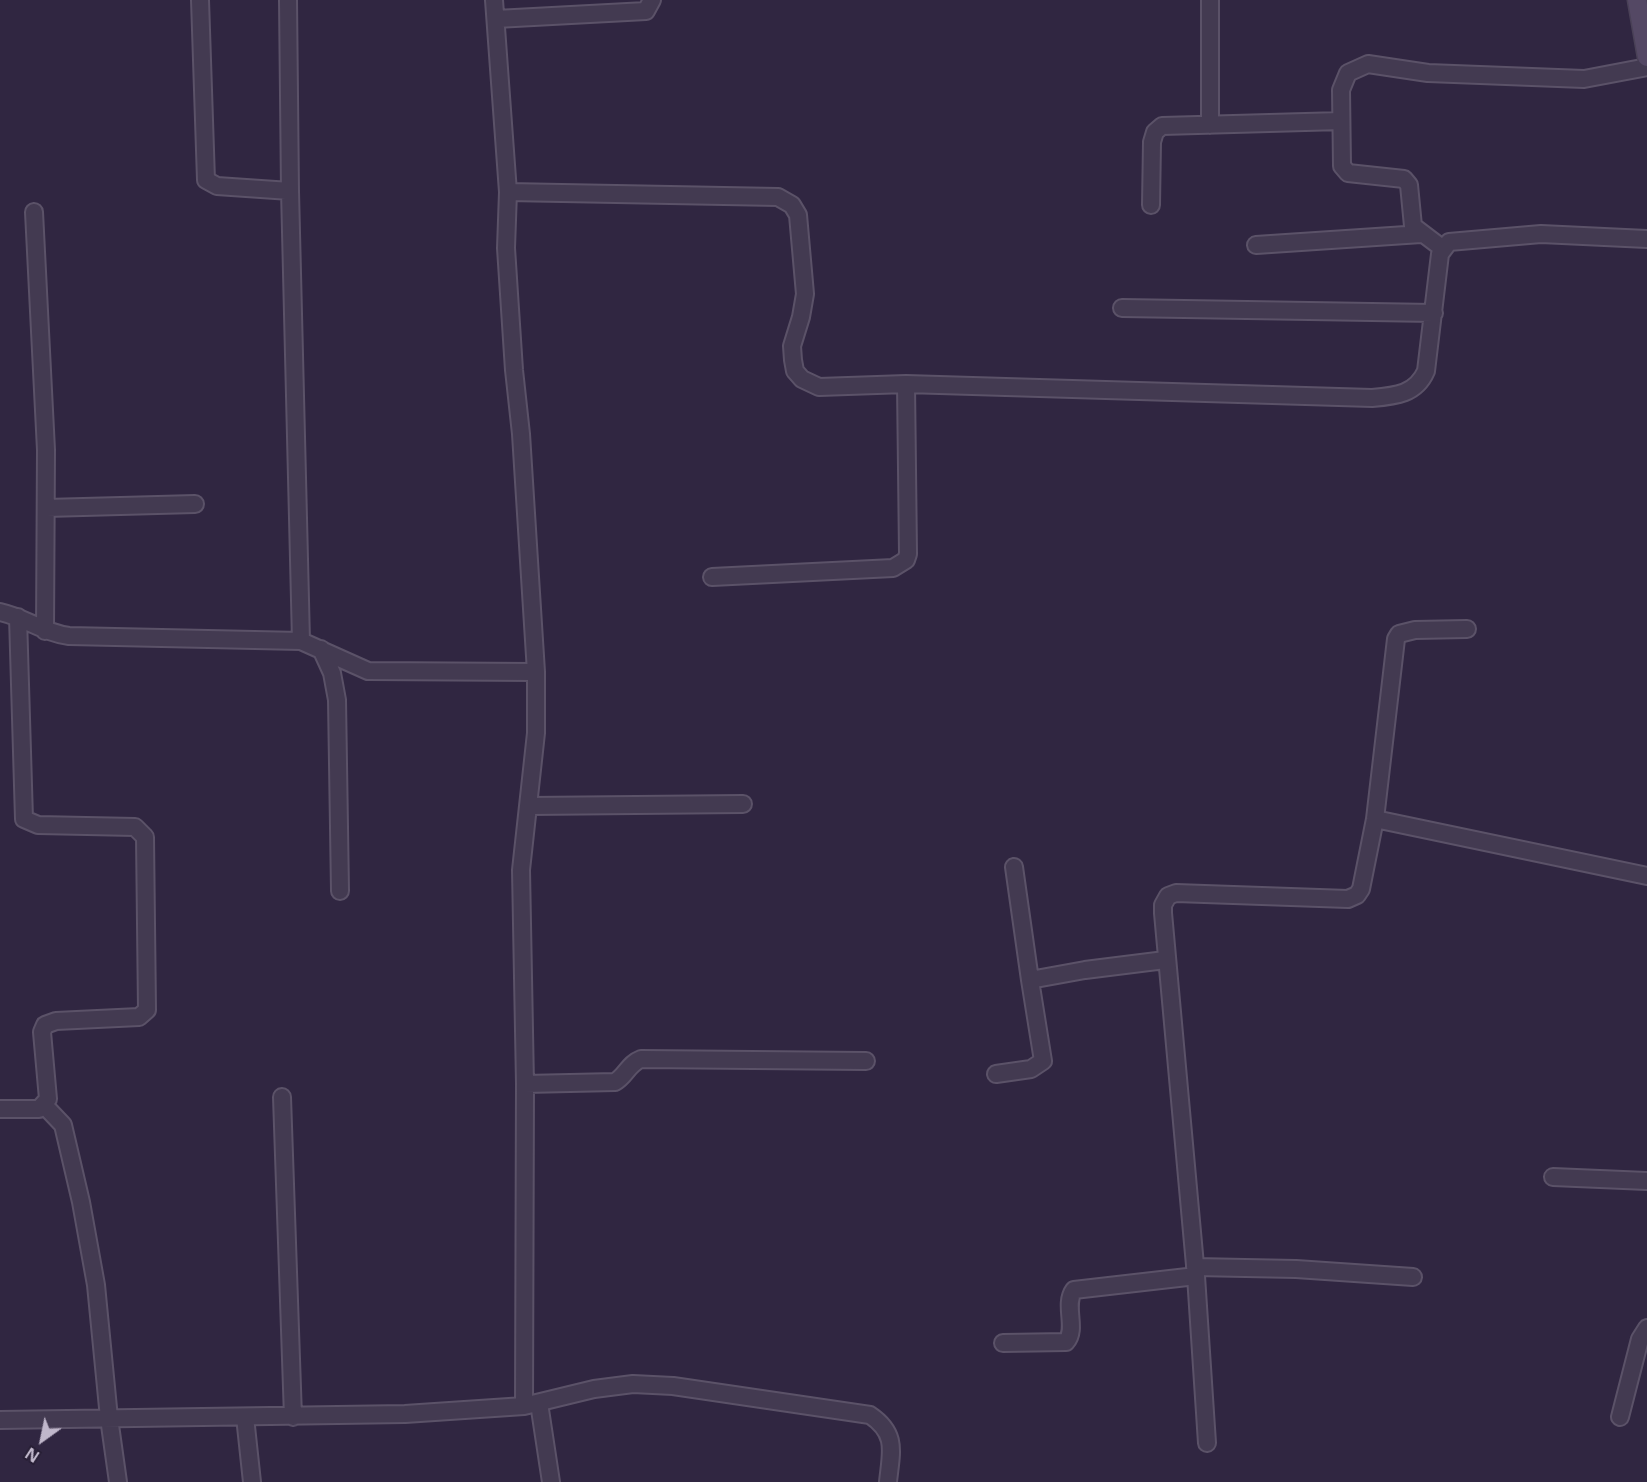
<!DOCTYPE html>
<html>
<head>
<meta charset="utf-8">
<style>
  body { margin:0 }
  #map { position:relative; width:1647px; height:1482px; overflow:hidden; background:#302641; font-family:"Noto Sans",sans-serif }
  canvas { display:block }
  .north { position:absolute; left:12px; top:1410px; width:60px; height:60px; -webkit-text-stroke:4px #281f36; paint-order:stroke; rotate:213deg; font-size:16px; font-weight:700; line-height:24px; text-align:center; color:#c0b7cb }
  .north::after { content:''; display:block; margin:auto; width:21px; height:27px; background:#c0b7cb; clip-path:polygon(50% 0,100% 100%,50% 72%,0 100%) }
</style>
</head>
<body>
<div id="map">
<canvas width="1647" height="1482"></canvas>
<div class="north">N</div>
</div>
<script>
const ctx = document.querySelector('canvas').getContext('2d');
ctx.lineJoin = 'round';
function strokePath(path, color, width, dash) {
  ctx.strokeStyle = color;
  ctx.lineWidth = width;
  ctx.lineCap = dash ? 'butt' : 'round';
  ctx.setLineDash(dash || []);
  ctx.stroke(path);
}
const minor = new Path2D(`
  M200,0l6,180 11,6 73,5
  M288,0l2,191 11,450
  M1210,0v125
  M496,19l150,-8 6,-11
  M508,192l270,5 14,8 6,10 7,79 -4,23 -9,29 1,14 2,11 7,8 17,8 87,-3 466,14c24,-2 44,-4 54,-27l14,-117 9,-12 92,-8 106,5
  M1151,205l1,-63 3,-10 7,-6 179,-5
  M34,212l12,238 -1,181
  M1256,245l165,-11
  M1442,248l-29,-22 -4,-41 -5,-6 -56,-6 -6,-7 -1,-76 7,-17 20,-9 60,9 156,6 63,-12
  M1122,308l312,5
  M46,508l149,-4
  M712,577l181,-9 13,-8 2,-6 -2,-170
  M0,612c24,5 44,21 69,24l232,5 67,30 168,1
  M321,649l11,24 5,27 3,191
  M529,806l214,-2
  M1375,819l272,57
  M1014,867l16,113
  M996,1074l35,-5 12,-8 -13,-81 55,-10 80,-10
  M525,1084l90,-2c11,-6 13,-18 26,-23l225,2
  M282,1097l11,320
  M44,1105l19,20 18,77 15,83 13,133 9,64
  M0,1109h39l9,-10 -6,-67 3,-7 11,-4 83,-4 8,-7 -2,-173 -10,-10 -97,-2 -14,-6 -6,-202
  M1553,1177l94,4
  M1195,1267l101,2 117,8
  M1003,1343l63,-1c12,-13 -3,-37 8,-52l122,-14
  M539,1403l12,79
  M524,1406l70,-17 39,-5 40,2 197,29c28,19 21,37 18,67
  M245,1417l7,65
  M1620,1417l20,-78 7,-11
  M0,1420l405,-6 119,-8 1,-322 -4,-214 15,-137v-61l-15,-238 -7,-64 -8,-122 2,-56 -14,-192
  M1207,1443l-11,-167 -33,-363v-8l5,-9 8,-3 172,6 9,-4 4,-6 14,-70 21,-180 3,-5 16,-4 52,-1`);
const secondary = new Path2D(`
  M1637,0l10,57`);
strokePath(minor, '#5b5268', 20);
strokePath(secondary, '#4a4157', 21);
strokePath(minor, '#433a51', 16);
strokePath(secondary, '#544864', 18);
</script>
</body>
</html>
